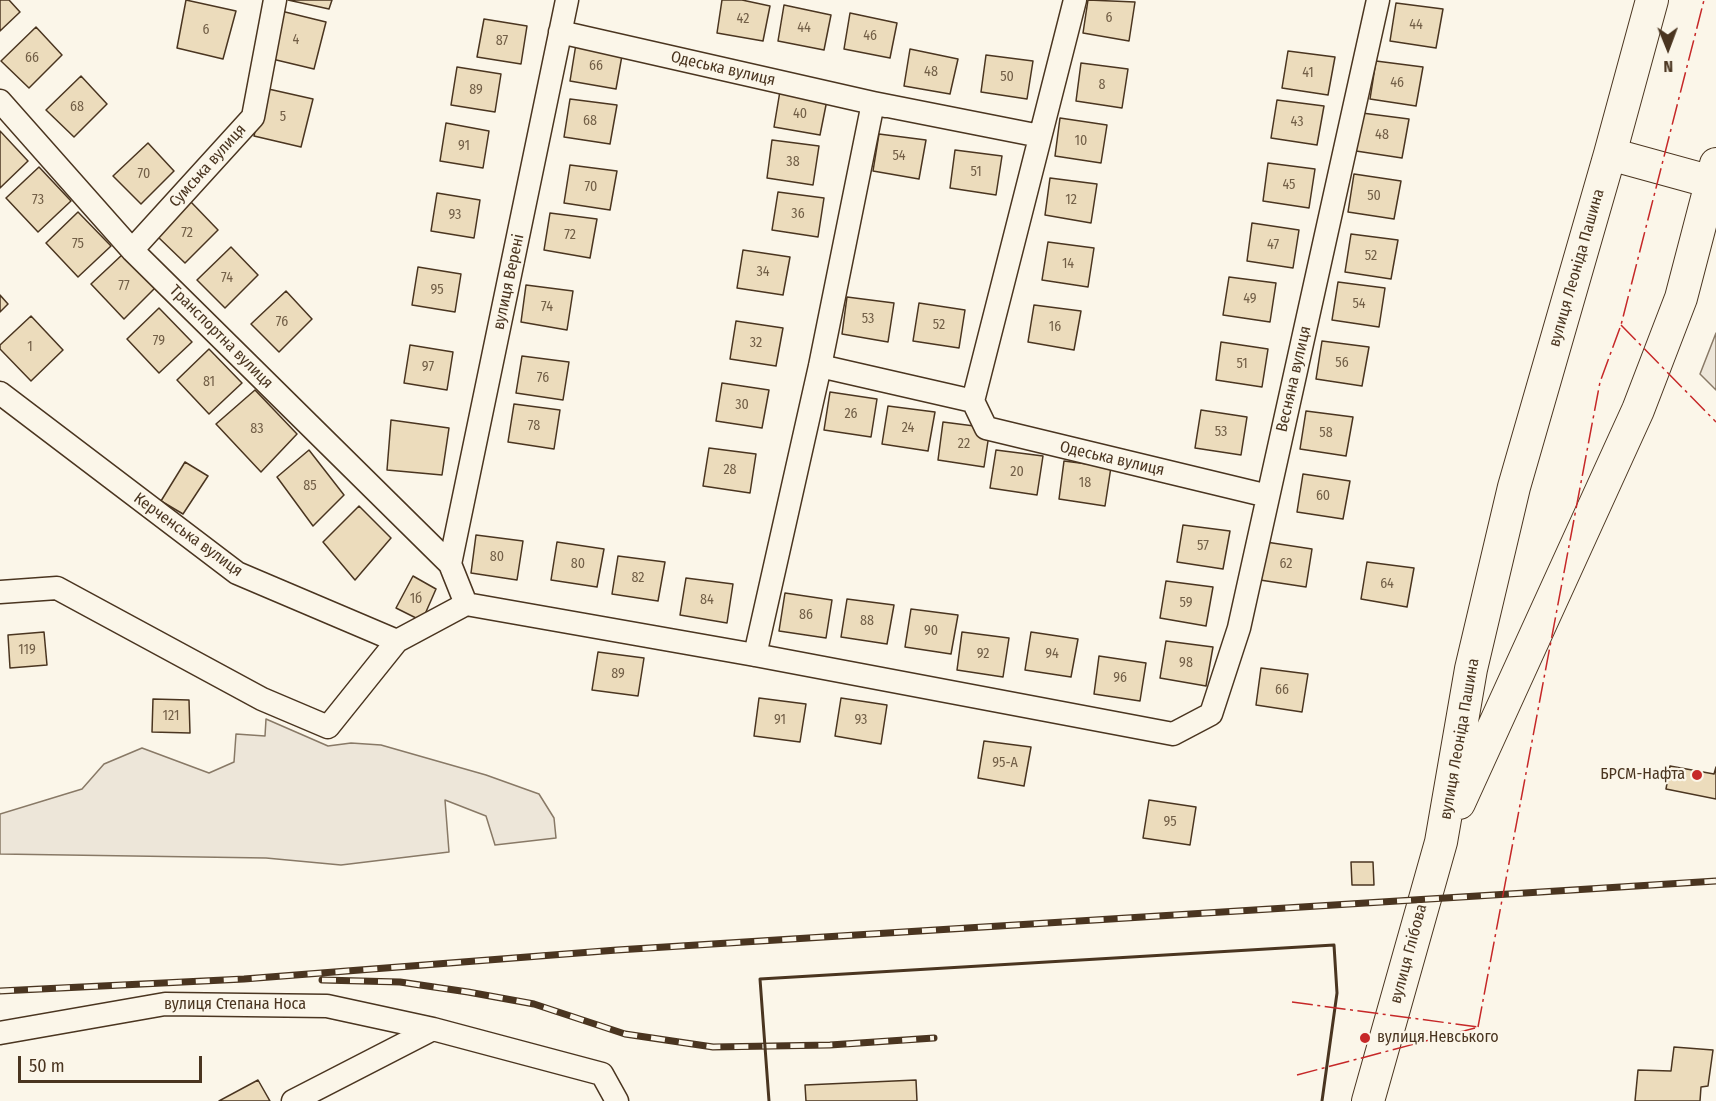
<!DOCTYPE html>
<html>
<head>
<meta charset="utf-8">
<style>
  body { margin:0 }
  #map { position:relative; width:1716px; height:1101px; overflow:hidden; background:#fbf6e9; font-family:"Fira Sans Condensed",sans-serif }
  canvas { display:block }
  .north { position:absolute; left:1638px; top:18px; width:60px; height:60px; -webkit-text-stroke:4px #fbf6e9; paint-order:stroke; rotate:179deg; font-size:16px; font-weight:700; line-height:24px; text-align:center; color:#4a3520 }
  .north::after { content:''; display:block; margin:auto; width:21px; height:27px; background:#4a3520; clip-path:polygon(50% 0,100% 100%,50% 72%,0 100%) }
  .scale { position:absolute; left:18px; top:1056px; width:184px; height:27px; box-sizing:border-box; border:3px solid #4a3520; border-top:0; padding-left:8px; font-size:18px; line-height:21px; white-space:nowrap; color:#4a3520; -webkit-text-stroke:4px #fbf6e9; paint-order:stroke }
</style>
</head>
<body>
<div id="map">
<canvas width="1716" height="1101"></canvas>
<div class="north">N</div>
<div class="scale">50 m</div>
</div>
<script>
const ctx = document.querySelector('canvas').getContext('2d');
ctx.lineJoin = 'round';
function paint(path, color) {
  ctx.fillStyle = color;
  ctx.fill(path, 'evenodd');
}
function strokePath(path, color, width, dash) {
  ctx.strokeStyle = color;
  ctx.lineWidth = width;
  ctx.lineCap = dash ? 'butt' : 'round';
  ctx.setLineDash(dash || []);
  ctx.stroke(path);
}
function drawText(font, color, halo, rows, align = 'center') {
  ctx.font = font + ' "Fira Sans Condensed",sans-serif';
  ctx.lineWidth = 4.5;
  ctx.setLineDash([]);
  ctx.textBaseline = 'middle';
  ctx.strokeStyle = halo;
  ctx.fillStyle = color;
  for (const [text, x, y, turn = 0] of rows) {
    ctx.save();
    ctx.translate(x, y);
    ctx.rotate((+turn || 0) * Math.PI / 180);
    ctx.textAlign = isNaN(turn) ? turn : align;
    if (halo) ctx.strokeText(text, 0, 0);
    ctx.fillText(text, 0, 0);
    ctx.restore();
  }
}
const green = new Path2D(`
  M1716,333v57l-16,-16z
  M266,719l62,27 23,-3 30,2 105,30 53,19 15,24 2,20 -61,7 -9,-29 -41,-16 4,52 -108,13 -75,-7 -266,-4v-40l82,-25 22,-25 38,-16 67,25 25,-11 2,-28 29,2z`);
const building = new Path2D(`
  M0,0h9l11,12 -20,19z
  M186,0l50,11 -13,48 -46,-11z
  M288,0h44l-3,9z
  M722,0h20l28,6 -7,35 -46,-8z
  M1088,0l47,2 -6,39 -46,-8z
  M1396,3l47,6 -7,39 -46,-7z
  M784,5l47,10 -7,35 -46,-9z
  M277,10l49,12 -12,47 -46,-11z
  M850,13l47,10 -7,35 -46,-9z
  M484,19l43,7 -6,38 -44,-7z
  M36,27l26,28 -33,33 -28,-27z
  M576,44l47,6 -7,39 -46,-8z
  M910,49l48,10 -8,35 -46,-8z
  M1288,51l47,6 -7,38 -46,-7z
  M986,55l47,6 -6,38 -46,-7z
  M1376,61l47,6 -7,39 -46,-7z
  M1081,63l47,6 -6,39 -46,-7z
  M457,67l44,7 -6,38 -44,-7z
  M81,76l26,28 -33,33 -28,-27z
  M264,88l49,11 -12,48 -47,-11z
  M780,91l47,9 -7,35 -46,-8z
  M570,99l47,6 -7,39 -46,-7z
  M1277,100l47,6 -7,39 -46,-7z
  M1362,113l47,6 -7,39 -46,-7z
  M1060,118l47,7 -6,38 -46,-7z
  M446,123l43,8 -6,37 -43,-7z
  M0,131l28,30 -28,27z
  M879,134l47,6 -7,39 -46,-8z
  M772,140l47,6 -6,39 -46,-7z
  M148,143l26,28 -33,33 -28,-28z
  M955,150l47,6 -6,39 -46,-7z
  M1268,163l47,6 -6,39 -46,-7z
  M570,165l47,6 -7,39 -46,-7z
  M39,167l32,34 -33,31 -32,-34z
  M1354,174l47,7 -7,38 -46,-7z
  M1050,178l47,6 -6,39 -46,-8z
  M778,192l46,6 -6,39 -46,-7z
  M437,193l43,7 -6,38 -43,-7z
  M191,202l27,28 -33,33 -28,-27z
  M78,212l33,34 -33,31 -32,-34z
  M550,213l47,6 -7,39 -46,-8z
  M1252,223l47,7 -6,38 -46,-7z
  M1351,234l47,6 -7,39 -46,-7z
  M1048,242l46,6 -6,39 -46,-7z
  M231,247l27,28 -33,33 -28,-28z
  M743,250l47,7 -7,38 -46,-7z
  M124,253l32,34 -32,32 -33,-35z
  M418,267l43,7 -6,38 -43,-7z
  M1229,277l47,6 -6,39 -47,-7z
  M1338,282l47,6 -6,39 -47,-7z
  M526,285l47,6 -6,39 -46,-8z
  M286,291l26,28 -33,33 -28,-28z
  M0,295l8,9 -8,8z
  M847,297l47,6 -6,39 -46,-8z
  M919,303l46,7 -6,38 -46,-7z
  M1034,305l47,6 -7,39 -46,-8z
  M159,308l33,34 -33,31 -32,-34z
  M31,316l32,34 -32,31 -31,-32v-4z
  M736,321l47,7 -7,38 -46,-7z
  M1322,341l47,6 -7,39 -46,-7z
  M1221,342l47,7 -6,38 -46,-7z
  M410,345l43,7 -6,38 -43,-7z
  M209,349l33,34 -33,31 -32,-34z
  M522,356l47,6 -6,38 -47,-7z
  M722,383l47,7 -7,38 -46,-7z
  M255,390l42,44 -36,38 -45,-48z
  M830,392l47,7 -6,38 -47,-7z
  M514,404l46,6 -6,39 -46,-7z
  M888,406l47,6 -7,39 -46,-7z
  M1201,410l46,7 -6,38 -46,-7z
  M1306,411l47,6 -7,39 -46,-7z
  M391,420l58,8 -7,47 -55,-5z
  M943,422l47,6 -6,39 -46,-7z
  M709,448l47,6 -6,39 -47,-7z
  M309,450l35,45 -31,31 -36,-49z
  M996,450l47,6 -6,39 -47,-7z
  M1064,461l47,6 -6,39 -46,-7z
  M185,462l23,14 -25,38 -22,-13z
  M1303,474l47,7 -7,38 -46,-7z
  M359,506l32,32 -36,42 -32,-38z
  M1183,525l47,6 -7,38 -46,-7z
  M476,535l47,6 -6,39 -46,-7z
  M557,542l47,7 -7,38 -46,-7z
  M1266,542l46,7 -6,38 -46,-7z
  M618,556l47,6 -7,39 -46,-7z
  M1367,562l47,6 -7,39 -46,-8z
  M413,576l23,13 -14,32 -26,-13z
  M686,578l47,6 -6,39 -47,-8z
  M1166,581l47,6 -7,39 -46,-8z
  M785,593l47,7 -6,38 -47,-7z
  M847,599l47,6 -7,39 -46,-7z
  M911,609l47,6 -7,39 -46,-7z
  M44,632l3,33 -37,3 -2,-33z
  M962,632l47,6 -6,39 -46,-7z
  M1031,632l47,7 -7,38 -46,-7z
  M1166,641l47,6 -7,39 -46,-8z
  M598,652l46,6 -6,38 -46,-6z
  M1099,656l47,7 -6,38 -46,-7z
  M1261,668l47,6 -6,38 -46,-7z
  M759,698l47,6 -6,38 -46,-6z
  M841,698l46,7 -6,39 -46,-8z
  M153,699l36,1 1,33 -38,-1z
  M984,741l47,6 -7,39 -46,-8z
  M1670,766l44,8 2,-7v32l-50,-10z
  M1149,800l47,7 -6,38 -47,-7z
  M1351,862h22l1,23h-22z
  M1674,1047l39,3 -5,36 -7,1 -1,14h-65l3,-31 33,1z
  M258,1080l12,21h-51z
  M916,1080l1,21h-111l-1,-16z`);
const street = new Path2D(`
  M560,32l326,74
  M0,101l132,149 318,314 16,40 -69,37 -69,86 -66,-28 -205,-111 -57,4
  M132,250l121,-133 22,-117
  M820,366l153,35 102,-401
  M0,393l237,180 160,68
  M973,401l13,27 282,68
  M450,564l117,-564
  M466,604l289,51 418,79 38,-20 28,-86 139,-628
  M755,655l65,-289 53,-263 167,33
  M0,1033l165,-29 162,2 106,23
  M293,1101l140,-72 169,45 15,27`);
const secondary = new Path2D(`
  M1610,154l102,28
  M1459,803l179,-393 43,-112 35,-134
  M1368,1101l73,-259 30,-173 43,-182 96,-333 42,-154`);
const rail = new Path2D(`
  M322,980l78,2 68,10 66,12 91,30 88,13 117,-2 104,-7
  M0,991l244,-12 373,-29 1099,-69`);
const wall = new Path2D(`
  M769,1101l-9,-122 574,-34 3,48 -15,108`);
const power = new Path2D(`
  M1621,325l95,97
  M1292,1002l186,25
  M1478,1027l122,-645 21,-57 83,-325
  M1297,1075l178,-47`);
const markers = [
  [1697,775,6,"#c62828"],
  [1365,1038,6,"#c62828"]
];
const numberNames = [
  ["6",1109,18],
  ["42",743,19],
  ["44",1416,25],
  ["44",804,28],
  ["6",206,30],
  ["46",870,36],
  ["4",296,40],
  ["87",502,41],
  ["66",32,58],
  ["66",596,66],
  ["48",931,72],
  ["41",1308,73],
  ["50",1007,77],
  ["46",1397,83],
  ["8",1102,85],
  ["89",476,90],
  ["68",77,107],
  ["40",800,114],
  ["5",283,117],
  ["68",590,121],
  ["43",1297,122],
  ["48",1382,135],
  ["10",1081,141],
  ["91",464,146],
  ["54",899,156],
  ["38",793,162],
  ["51",976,172],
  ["70",144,174],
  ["45",1289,185],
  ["70",591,187],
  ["50",1374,196],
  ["73",38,200],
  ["12",1071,200],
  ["36",798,214],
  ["93",455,215],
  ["72",187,233],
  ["72",570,235],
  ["75",78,244],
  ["47",1273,245],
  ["52",1371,256],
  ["14",1068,264],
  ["34",763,272],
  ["74",227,278],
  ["77",124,286],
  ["95",437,290],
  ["49",1250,299],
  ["54",1359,304],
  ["74",547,307],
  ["53",868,319],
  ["76",282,322],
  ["52",939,325],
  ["16",1055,327],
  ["79",159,341],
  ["32",756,343],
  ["1",30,347],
  ["56",1342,363],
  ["51",1242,364],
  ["97",428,367],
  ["76",543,378],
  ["81",209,382],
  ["30",742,405],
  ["26",851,414],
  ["78",534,426],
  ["24",908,428],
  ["83",257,429],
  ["53",1221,432],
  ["58",1326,433],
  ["22",964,444],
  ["28",730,470],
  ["20",1017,472],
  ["18",1085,483],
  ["85",310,486],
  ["60",1323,496],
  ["57",1203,546],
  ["80",497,557],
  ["80",578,564],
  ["62",1286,564],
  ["82",638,578],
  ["64",1387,584],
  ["1б",416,599],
  ["84",707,600],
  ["59",1186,603],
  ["86",806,615],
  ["88",867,621],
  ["90",931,631],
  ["119",27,650],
  ["92",983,654],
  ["94",1052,654],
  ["98",1186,663],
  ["89",618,674],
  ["96",1120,678],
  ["66",1282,690],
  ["121",171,716],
  ["91",780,720],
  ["93",861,720],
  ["95-А",1005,763],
  ["95",1170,822]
];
const streetNames = [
  ["Одеська вулиця",723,69,13],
  ["Сумська вулиця",208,166,-48],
  ["вулиця Леоніда Пашина",1577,268,-74],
  ["вулиця Верені",509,282,-78],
  ["Транспортна вулиця",221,337,45],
  ["Весняна вулиця",1294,379,-77],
  ["Одеська вулиця",1112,459,13],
  ["Керченська вулиця",188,535,36],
  ["вулиця Леоніда Пашина",1460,739,-80],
  ["вулиця Глібова",1409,954,-75],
  ["вулиця Степана Носа",235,1005]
];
const poiNames = [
  ["БРСМ-Нафта",1685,775],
  ["вулиця Невського",1377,1038,"left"]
];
paint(green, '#ede6d9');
strokePath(green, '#887966', 1.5);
paint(building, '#ecdcbc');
strokePath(building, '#4a3520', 1.5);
strokePath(street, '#4a3520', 25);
strokePath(secondary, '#4a3520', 34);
strokePath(street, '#fbf6e9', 22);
strokePath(secondary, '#fbf6e9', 32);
strokePath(rail, '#4a3520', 7);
strokePath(rail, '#fbf6e9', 4.5, [14]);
strokePath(wall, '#4a3520', 3);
strokePath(power, '#c62828', 1.5, [21, 4.5, 3, 4.5]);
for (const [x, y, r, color] of markers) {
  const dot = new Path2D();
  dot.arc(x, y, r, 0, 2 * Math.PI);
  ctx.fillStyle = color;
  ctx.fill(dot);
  strokePath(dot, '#fbf6e9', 2);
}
drawText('14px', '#725f47', null, numberNames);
drawText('16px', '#4a3520', '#fbf6e9', streetNames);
drawText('16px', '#4a3520', '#fbf6e9', poiNames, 'right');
</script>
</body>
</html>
